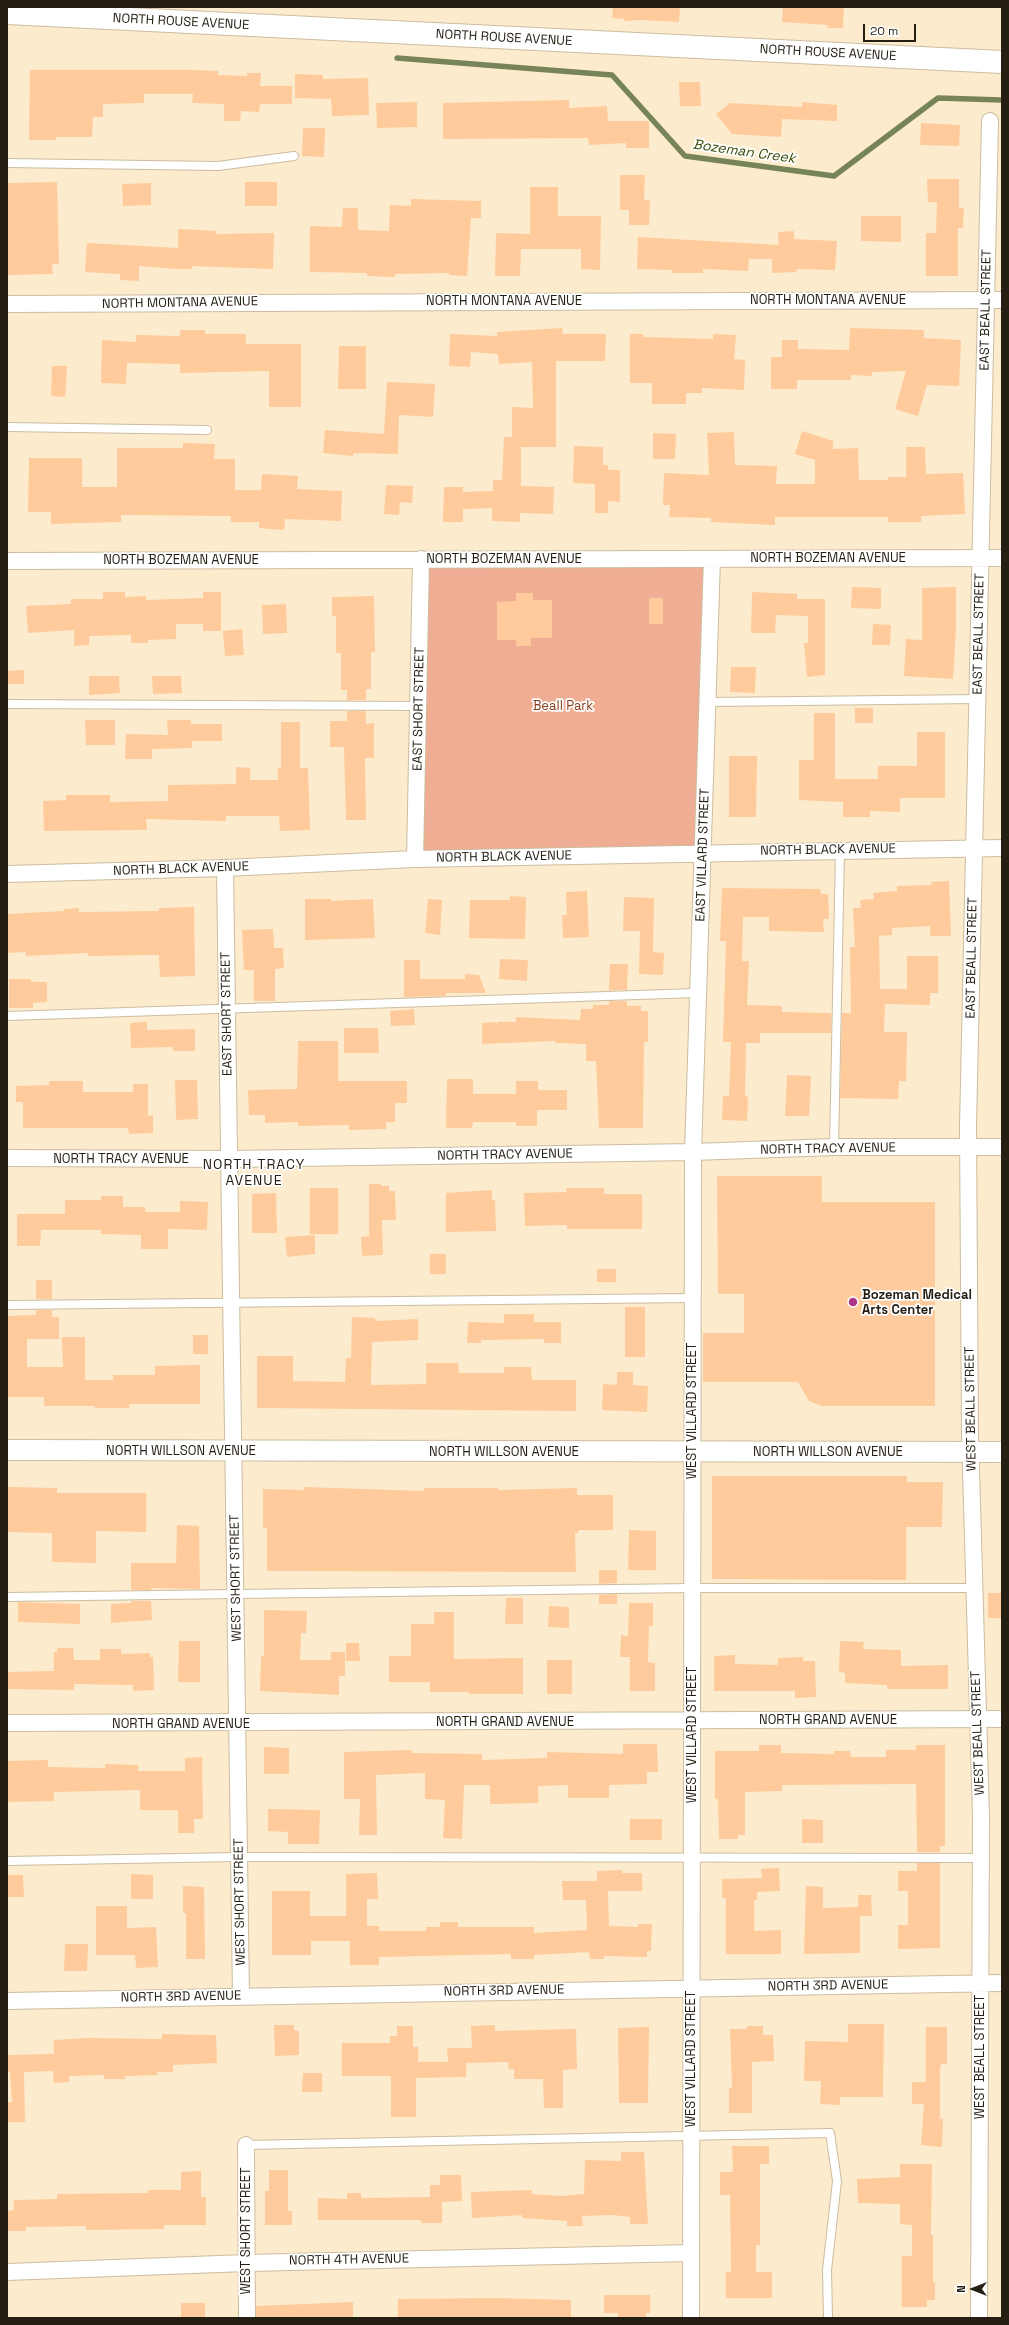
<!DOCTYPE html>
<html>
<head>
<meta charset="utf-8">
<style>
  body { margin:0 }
  #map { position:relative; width:1009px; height:2325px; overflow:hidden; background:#fceccd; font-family:"Space Grotesk",sans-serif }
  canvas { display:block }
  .frame { position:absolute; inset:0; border:8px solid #241e13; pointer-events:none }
  .north { position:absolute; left:953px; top:2269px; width:40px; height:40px; -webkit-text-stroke:3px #fff; paint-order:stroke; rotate:270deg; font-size:11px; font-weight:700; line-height:16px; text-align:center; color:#241e13 }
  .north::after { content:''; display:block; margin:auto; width:14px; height:18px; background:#241e13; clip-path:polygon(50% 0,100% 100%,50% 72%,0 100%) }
  .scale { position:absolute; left:863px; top:24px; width:53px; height:18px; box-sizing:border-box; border:2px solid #241e13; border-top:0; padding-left:5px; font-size:12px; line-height:14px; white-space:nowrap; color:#241e13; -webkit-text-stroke:3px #fff; paint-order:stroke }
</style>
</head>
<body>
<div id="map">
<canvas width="1009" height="2325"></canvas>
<div class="frame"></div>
<div class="north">N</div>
<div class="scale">20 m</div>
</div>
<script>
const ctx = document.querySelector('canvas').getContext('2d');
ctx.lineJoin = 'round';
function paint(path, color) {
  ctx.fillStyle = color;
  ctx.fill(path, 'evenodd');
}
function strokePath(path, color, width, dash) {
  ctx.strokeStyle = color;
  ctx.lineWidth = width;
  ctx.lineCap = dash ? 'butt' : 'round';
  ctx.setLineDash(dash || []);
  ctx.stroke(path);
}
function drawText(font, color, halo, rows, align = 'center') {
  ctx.font = font + ' "Space Grotesk",sans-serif';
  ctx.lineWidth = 3.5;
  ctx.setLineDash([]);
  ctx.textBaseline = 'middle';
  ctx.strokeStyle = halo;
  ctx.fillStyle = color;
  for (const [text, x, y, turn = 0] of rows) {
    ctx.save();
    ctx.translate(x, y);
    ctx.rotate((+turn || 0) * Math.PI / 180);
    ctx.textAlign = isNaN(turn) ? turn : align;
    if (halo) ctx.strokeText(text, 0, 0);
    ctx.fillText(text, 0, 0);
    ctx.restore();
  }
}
const green = new Path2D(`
  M421,559h291l-9,293 -288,7z`);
const stream = new Path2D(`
  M397,58l215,17 73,81 149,20 104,-78 64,2`);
const building = new Path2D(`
  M613,7h67l-1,15 -39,-2 -16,1v-2l-12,-1z
  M783,7h61l-1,21h-16l1,-3 -46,-3z
  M30,70h163l25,1v4l29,1v-3h14l-1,13h32v18h-32l-1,8 -18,-1 -1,10h-16v-17l-32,-1 1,-9h-49v9l-41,1v13h-10l-1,20h-36v3h-27z
  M295,74l28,1v4l45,-1 1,37 -37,1 -1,-17 -36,-1z
  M679,82h21l1,24h-21z
  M569,100v8l38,-2 1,15h41v27h-23v-5l-37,2 -1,-7 -145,1v-36z
  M417,102v25l-40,1 -1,-25z
  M802,102l35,3v16l-55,-2 -1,18 -49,-3 -16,-20 14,-11 72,4z
  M921,123l39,2 -1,21 -39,-1z
  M303,128h22l-1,29 -22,-1z
  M620,175h25l-1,25h6l-1,25h-20v-15h-9z
  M927,179h32v29h5l-1,20h-5v48h-32v-43h10l1,-31h-9z
  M57,182l2,82h-7l1,10 -46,1v-92z
  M245,182h32v24h-32z
  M151,183v22l-28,1 -1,-22z
  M530,187h28v29h43l-1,54 -19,-1v-20h-60l-1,27h-25l1,-43 34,1z
  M411,199l70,2v17h-10l-4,58 -18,-1v-2l-54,1v3l-28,-1v-3l-57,-1v-46l32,1 1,-19h15v22l31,1 1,-26 21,1z
  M861,216h40v26l-40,-1z
  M178,229l38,2v3l58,-1 -1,36 -81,-3v3h-15l-38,-3v15l-19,-1v-6l-35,-2 2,-29 91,5z
  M794,231v8l43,2 -2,29 -39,-1 1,3 -25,1v-14h-23l-1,12 -45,-2v4h-31v-3l-35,-1 1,-32 141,8 -1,-13z
  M562,328l1,6h43l-1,27h-49v86h-35v39l33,1 -1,27 -33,-1v9l-28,-1v-13l-29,1v13h-20l1,-35h19v5l30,-1v-11h9l2,-43h8v-30l21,1 -1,-46 -33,2 -1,-10 -27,-2 -1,15 -21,-1 1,-32 47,2v-4z
  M850,328l74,2v8l37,2 -2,46 -32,-1 -9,31 -23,-7 11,-38 -34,1v4l-21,-1v5h-54v9h-26v-32h11v-17h16v9l51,1z
  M180,330h25v4h41v10h55v63h-32v-36l-89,2v-9l-53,-1 -1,21 -25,-1 1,-43 34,2v-7l44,1z
  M630,334h13v3l70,2v-5l23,1 -2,24 11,1 -1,30 -42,-2v5h-16v11h-34v-21h-22z
  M339,346h27v43h-28z
  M52,366h15l-2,31 -14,-1z
  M387,382l48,2 -2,33 -34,-2 -1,39 -44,-1 -1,3 -30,-3 2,-23 59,4z
  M802,431l31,10v8l25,-1 1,32h29v-3h18v-30h19l1,27 37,-1 2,41 -44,2v6h-33v-5h-113v8l-64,-3v-4l-42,-1 1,-12h-7l1,-32 45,2 -2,-42 27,-1 1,33 42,1 -1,18h39v-24l-20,-6z
  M653,433l23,1 -1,25h-22z
  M183,443l32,1 -1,15h21v31h26l1,-16 36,2 -1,13 45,2 -1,30 -56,-2 -1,11 -25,-2v-6h-28v-6l-110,-1v7l-70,2v-12h-23l1,-54h53v29h35v-39h66z
  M574,446l29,1v18h5v5h12v32l-12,-1v12h-13v-29l-22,-1z
  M386,485l27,1 -1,17 -12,-1 -1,13 -15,-1z
  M852,587l29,1v21l-30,-1z
  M956,587v41l-3,51 -49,-3 2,-37 16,1v-52z
  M103,592h22v5l21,-1v4l57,-2v-6h18v39h-18v-7h-27v15l-28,1v3h-17v-8l-42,1v9l-15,1v-16l-46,3 -2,-27 45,-2v-5h32z
  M752,592l45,2v5h28v76l-18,2 -3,-34h4v-27l-32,-1 -1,18h-24z
  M516,593h17v7h19v38h-21v8h-15v-6h-19v-38l19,-1z
  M374,596l1,56h-4v37h-5v11h-19v-10h-6v-37h-5v-37h-4v-19z
  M649,598h14v26h-14z
  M286,604l1,29 -24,1 -1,-29z
  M873,624l18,1 -1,20h-18z
  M242,629l2,26 -19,1 -2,-25z
  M731,667h25l-1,26 -25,-1z
  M24,670v14h-17v-13z
  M89,676h30l1,17 -31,2z
  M152,676h29l1,17 -29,1z
  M855,708h18v15h-18z
  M347,711h19v13l8,-1v35h-9l1,62h-20l-2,-73h-14v-26h17z
  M814,713h21v66h43v-13h39v-34h28v66h-45v14l-30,-1v6h-27v-15l-44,-2v-40h15z
  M85,720h30v25h-29z
  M167,720h24v4h31v17h-30v7l-40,1v10h-27l1,-25 42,1z
  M281,722h19v46h8l2,62 -30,1 -1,-15h-53v5l-80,-2 1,11 -103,1 -1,-30 23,-1v-5h44v7l58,-1v-16l68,-1v-17l14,1v12h28v-12h3z
  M729,756h28l-1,61h-27z
  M949,881l2,55h-21v-10l-38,2v7l-13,1 1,53h27v-33h31v37h-8v12l-45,-1 -1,28h23l-1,49h-7l-1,18 -58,-1 2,-85h9l-1,-66h5l-2,-39h8l-1,-8 14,-1 -1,-6 24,-2v-5l35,-1 -1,-3z
  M722,888l98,1 1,5h7l1,25h-6l1,13 -55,-1v-14h-26l-1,44h7l-2,44 35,1v6l49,1v20h-71v10h-14l-1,52 3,3 -1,23 -25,-1 1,-24h6l2,-54h-8l3,-101h-6z
  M587,891l2,46 -26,1 -1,-23h5l-1,-23z
  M510,896l16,1 -1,42 -56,-1 1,-38h40z
  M624,897l30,1 -1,54 11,1 -1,22 -24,-1 1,-43h-17z
  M305,899h26v2l42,-2 2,39 -70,2z
  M428,899l14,1 -2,35 -15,-2z
  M194,907l1,69 -35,1 -1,-22 -71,1v-3l-62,3 -1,-4 -18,1v-39l57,-3v-2l15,-1v4l80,-1v-3z
  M273,929l1,19h9l1,20 -9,1v32h-21v-31h-10l-2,-40z
  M500,959l28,1 -1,21 -28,-2z
  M404,960h16v19h45v-5l14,1 7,18h-40v3l-42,1z
  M610,964h18l-1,26h-18z
  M9,979h22v3h16v20l-14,1v5h-24z
  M609,1001h18v5h14v5h7v31h-4l-1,86h-44l-3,-67h-10v-17l-31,-1v-2l-73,3v-21l14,-1 1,5v-5h19v-5l64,3 1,-11h12v-4h16z
  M414,1009l1,16 -24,1 -1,-15z
  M147,1022v8l48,-1v22h-22v-4l-42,1 -1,-25z
  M344,1028h34l1,25h-35z
  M298,1041h40v40h69v22h-12v19h-9v7l-37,1v-5l-51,1v-4l-33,1v-8h-16l-1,-25 49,-1z
  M787,1075l24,1 -2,40h-24z
  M447,1079h26v15h43v-13h22v9h29v20h-30v16h-21v-4h-43l-1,6h-26z
  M175,1080h22l1,39 -22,1z
  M49,1081h34v11h50v-8h15v32l5,-1v18l-24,1 -1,-6h-105v-26h-7v-16l33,-1z
  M717,1176h105v26h113v204h-113l-13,-5 -11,-19h-95v-49h41v-39h-26z
  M369,1184h12v2h8v5h6l1,29h-14l1,35 -21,1 -1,-19 8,-1z
  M310,1188h28v46h-28z
  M566,1188h38v6h38v35h-75v-4l-42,1 -1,-33 43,-1z
  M492,1190v10h3l1,31 -50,1v-39z
  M276,1193l1,40h-25v-39z
  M101,1196h22v11h22v5h35v-11l28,1 -1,28 -39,-1v20h-27v-14l-40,-1v-4h-60l-1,16h-23v-32h48v-14h36z
  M315,1235v19l-28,3 -2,-20z
  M430,1254h16v20h-16z
  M597,1269h19v13h-19z
  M36,1280h16v19h-16z
  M625,1307h20v50h-20z
  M36,1310h16v7h7v22h-32v28h36l-1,-30h23v43h28v-5h42v-9l45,-1v39h-71v4h-34v-2h-51v-9h-37v-81l29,-1z
  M504,1314h30v8h27v21h-17v-4l-63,1v3h-14l1,-21 36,1z
  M352,1317l23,1v3l43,-2v21l-46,2 -1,43 55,-1v-21h32l1,10h45v-6h27l1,13h44v31l-319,-3v-52h36v25l52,1 1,-24h5z
  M193,1335h15v19h-15z
  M617,1372h16v13l15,1 -1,26 -45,-2 1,-26 14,1z
  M712,1476h195v6h36l-1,45h-36v53l-194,-1z
  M7,1487l50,1v5h89v39l-50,-1v32l-44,-1v-29l-45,-1z
  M304,1487l120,4v-3h74v2l79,-2v7h36v35h-35v3h-3l1,39 -309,-1v-43h-4v-39l41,1z
  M177,1525l22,1 1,63 -49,-1v2h-20v-27h45z
  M629,1530l27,1v39h-28z
  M599,1570h18v13l-18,1z
  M988,1593h14v25h-14z
  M617,1594v10h-18v-9z
  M506,1598h17v26h-18z
  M131,1601h20l1,19 -41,3v-19l20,-1z
  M18,1602l62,2v20l-62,-2z
  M629,1603h24v23h-4l-1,36 7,1v28h-25v-34h-10l1,-22 7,1z
  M549,1606l20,1v21l-21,-1z
  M264,1610l43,1 -1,22h-5l-1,27h31v-8h14v24h-6v19l-79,-4 1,-35h3z
  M434,1612h20v47l69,-1v36h-54v-2h-39v-10h-41v-26h22v-32h23z
  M179,1641h21v41h-22z
  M840,1641l24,1 -1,7 38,1v16l47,-1v24h-61v-4l-42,-2v-10l-6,-1z
  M346,1643h13l1,18h-14z
  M57,1648h16l1,12h26v-11h21v5l29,-1v4h3l1,33 -21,1v-6l-59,-1v6l-67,-1v-17l47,-1v-19h3z
  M735,1655v9l43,1v-7l25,-1v4h12l1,36 -21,1v-7h-81v-35z
  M547,1660h25v34h-25z
  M623,1744h34l1,28h-11v12l-38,1v13h-41v-13l-30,1v17l-48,1v-19h-26l-2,54 -19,-1 2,-38 -20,-1v-26l-49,2 1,60h-18l1,-36h-16v-47l68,-2v3l70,1v6l65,-2v-6l76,2z
  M759,1745h22v8l53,1v-3h16l1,6h35v-7h30v-5h29v101h-5v6h-23l-1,-68 -134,1v6l-37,1v43h-7v4h-19l-1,-40h-3v-48h44z
  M264,1747l25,1v26h-25z
  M202,1757l1,62h-9v14h-16v-23h-38v-20l-86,2v9l-47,1v-41l41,-1v7l57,1v-4l33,1v6h47v-13z
  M268,1809l52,1 -1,34h-31v-12l-20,-1z
  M630,1819h32v21h-32z
  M802,1819l21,1v23h-21z
  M917,1863h23v85l-42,1v-24h10v-34h-10v-20h19z
  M779,1868l1,23 -23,1v8h-3v31l27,-1v24h-55v-56h-4v-19l40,-1 -1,-9z
  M622,1870v3h20v18h-34l1,35 29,1v-3h14l-1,27h-4v6l-43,-1v3h-14l-1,-7 -55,3v4h-23v-5l-132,3v8h-29v-24h-39v14h-39v-64h38v25h36v-42l31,-1 1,26h-11v27h12v5h47v-4h14v-5h18v5h76v6l53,-3 -1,-30h-23l-1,-19h35v-10z
  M131,1874l22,1v24h-22z
  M7,1875h16l1,22h-17z
  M183,1886l21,1 1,72h-19v-46h-3z
  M806,1886l17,1v21l35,-1v-12h13l1,21h-12v37l-56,1z
  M96,1906h31v22l29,-1 2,40 -22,1 -1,-13h-39z
  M65,1944h23l-1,27h-23z
  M848,2024h36l-1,73h-43v8l-20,-1 1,-23h-17l1,-40 43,1z
  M274,2025h20v5l5,1v24l-24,1z
  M495,2025v6l81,-2 1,40 -14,1v38h-19l-1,-29h-29v-10h-5l-1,-7 -42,1v14l-50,1v39h-25v-41h-49v-33h48v-7h7v-10h16v21h5v15h30l-1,-14h25l-1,-22z
  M747,2026h16v9h10l1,26 -22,1v51h-23v-25h3l-2,-59h17z
  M649,2027l-1,76h-29l-1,-75z
  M926,2027h21v37h-6l-1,6v49h3l-1,28 -21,-2 3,-41h-12v-22h14z
  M162,2034l54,1 1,28 -44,2v7h-16l1,3 -33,1v3h-21v-4l-35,1v6l-15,1 -1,-12 -29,1 1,50h-18v-20h5l-2,-30h-3v-17l47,-1v-14l34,-2 74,1z
  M303,2073h19v19h-20z
  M732,2146h37v18h-9v81h-4v27h16v26h-46v-26h5l-1,-77h-10v-23h13z
  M621,2152h23l4,72h-18v-7l-17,-2 -31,1 1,10h-16v-5l-45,-3v-3l-50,3 -1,-26 61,-2v4l29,2 23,-2 1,-34 36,1z
  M900,2164h32l-1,71h2v47h2v18h-8v7h-25v-51h10v-31l-12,-1v-20l-42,-1 -1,-24 43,-2z
  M269,2170h19v41h4v14h-27v-34h4z
  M201,2171v26h5v28h-42v4l-78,1v-4l-60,1v4h-19v-20l7,-1v-10l43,-1v-5l91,-1v-3h33v-18z
  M440,2175h21l1,26 -20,1v21h-21v-3h-103v-22l29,1v-6h14v5l69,-1v-12h10z
  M604,2295h46v18h-4v5h-28v-5h-14z
  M494,2298l77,2v18h-173v-19z
  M353,2302v16h-97v-12z
  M181,2303h24v15h-24z`);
const service = new Path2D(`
  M7,163l211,3 76,-10
  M7,427l200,3
  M709,702l269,-3
  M7,704l412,2
  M7,1016l690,-23
  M834,1147l6,-297
  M7,1305l686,-7
  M7,1597l685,-9h282
  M7,1861l232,-4 742,1
  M246,2145l584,-12 7,48 -10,89 1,48`);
const minor = new Path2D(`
  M7,304l995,-4
  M7,561l995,-3
  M415,859l6,-300
  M225,868l16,1128
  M7,874l218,-6 190,-9 587,-11
  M7,1158l223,1 463,-7 141,-5h168
  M7,1723l995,-4
  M7,2001l995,-18
  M246,2145l1,173
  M7,2272l239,-9 445,-10
  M691,2318l2,-1166 19,-593
  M979,2318l2,-500 -11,-384 -2,-307 22,-1006`);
const tertiary = new Path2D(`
  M7,1450l995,2`);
const secondary = new Path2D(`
  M7,13l995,49`);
const markers = [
  [853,1302,5,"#ac3489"]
];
const streetNames = [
  ["NORTH ROUSE AVENUE",181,22,3],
  ["NORTH ROUSE AVENUE",504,38,3],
  ["NORTH ROUSE AVENUE",828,53,3],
  ["NORTH MONTANA AVENUE",828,300],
  ["NORTH MONTANA AVENUE",504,301],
  ["NORTH MONTANA AVENUE",180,303,-1],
  ["EAST BEALL STREET",986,310,-89],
  ["NORTH BOZEMAN AVENUE",828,558],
  ["NORTH BOZEMAN AVENUE",504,559],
  ["NORTH BOZEMAN AVENUE",181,560],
  ["EAST BEALL STREET",979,634,-89],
  ["EAST SHORT STREET",419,709,-89],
  ["NORTH BLACK AVENUE",828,850,-1],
  ["EAST VILLARD STREET",703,855,-88],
  ["NORTH BLACK AVENUE",504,857,-1],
  ["NORTH BLACK AVENUE",181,869,-2],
  ["EAST BEALL STREET",972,958,-89],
  ["EAST SHORT STREET",227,1014,-91],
  ["NORTH TRACY AVENUE",828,1149,-1],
  ["NORTH TRACY AVENUE",505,1155,-1],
  ["NORTH TRACY AVENUE",121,1159],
  ["WEST BEALL STREET",971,1409,-91],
  ["WEST VILLARD STREET",692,1411,-90],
  ["NORTH WILLSON AVENUE",181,1451],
  ["NORTH WILLSON AVENUE",504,1452],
  ["NORTH WILLSON AVENUE",828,1452],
  ["WEST SHORT STREET",236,1578,-91],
  ["NORTH GRAND AVENUE",828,1720],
  ["NORTH GRAND AVENUE",505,1722],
  ["NORTH GRAND AVENUE",181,1724],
  ["WEST BEALL STREET",978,1733,-92],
  ["WEST VILLARD STREET",692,1735,-90],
  ["WEST SHORT STREET",240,1902,-91],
  ["NORTH 3RD AVENUE",828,1986,-1],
  ["NORTH 3RD AVENUE",504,1991,-1],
  ["NORTH 3RD AVENUE",181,1997,-1],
  ["WEST BEALL STREET",980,2057,-90],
  ["WEST VILLARD STREET",691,2059,-90],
  ["WEST SHORT STREET",246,2231,-90],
  ["NORTH 4TH AVENUE",349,2260,-1]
];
const parkNames = [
  ["Beall Park",563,706]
];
const poiNames = [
  ["Bozeman Medical",862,1295],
  ["Arts Center",862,1310]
];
const waterNames = [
  ["Bozeman Creek",744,152,8]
];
const neighbourhoodNames = [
  ["NORTH TRACY",254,1165],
  ["AVENUE",254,1181]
];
paint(green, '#efae94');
strokePath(stream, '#768458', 5.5);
paint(building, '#ffcb9c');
strokePath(service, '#ccbd9f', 10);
strokePath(minor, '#ccbd9f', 18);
strokePath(tertiary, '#ccbd9f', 22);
strokePath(secondary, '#ccbd9f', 24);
strokePath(service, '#fff', 8);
strokePath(minor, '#fff', 16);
strokePath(tertiary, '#fff', 20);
strokePath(secondary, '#fff', 22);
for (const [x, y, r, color] of markers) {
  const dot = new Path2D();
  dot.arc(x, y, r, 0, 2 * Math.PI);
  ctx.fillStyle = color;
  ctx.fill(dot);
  strokePath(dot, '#fff', 1.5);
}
drawText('13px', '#241e13', '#fff', streetNames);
drawText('13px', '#883c17', '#fff', parkNames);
drawText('bold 13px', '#241e13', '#fff', poiNames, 'left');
drawText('italic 14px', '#384c08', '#fff', waterNames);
ctx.letterSpacing = '1px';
drawText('14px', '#241e13', '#fff', neighbourhoodNames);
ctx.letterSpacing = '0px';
</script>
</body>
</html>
